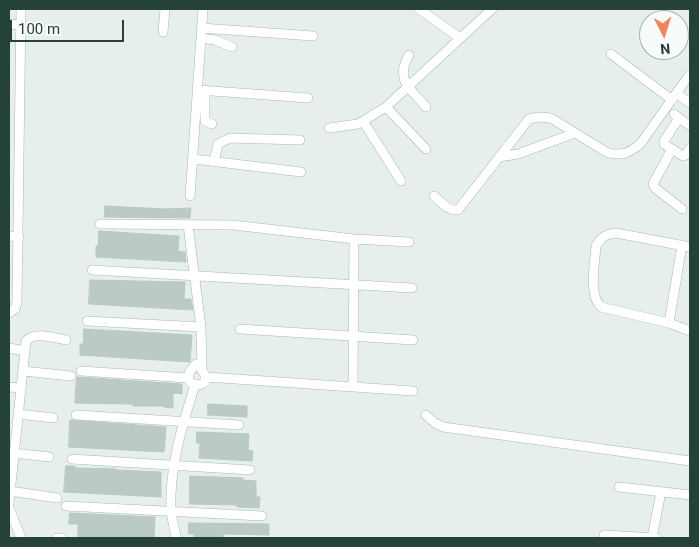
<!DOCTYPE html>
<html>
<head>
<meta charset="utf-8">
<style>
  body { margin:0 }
  #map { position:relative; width:699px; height:547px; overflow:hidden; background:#e6efeb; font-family:Roboto,sans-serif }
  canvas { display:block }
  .frame { position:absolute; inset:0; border:10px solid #24423a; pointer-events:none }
  .north { position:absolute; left:639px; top:10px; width:50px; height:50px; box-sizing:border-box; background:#f7fbf9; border:1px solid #a3b1ad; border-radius:50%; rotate:175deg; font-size:14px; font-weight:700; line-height:20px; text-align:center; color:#24423a }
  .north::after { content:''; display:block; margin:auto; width:18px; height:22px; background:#f4845f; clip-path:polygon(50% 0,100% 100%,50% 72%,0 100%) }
  .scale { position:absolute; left:10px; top:20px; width:114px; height:22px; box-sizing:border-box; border:2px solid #24423a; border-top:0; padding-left:6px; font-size:15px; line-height:18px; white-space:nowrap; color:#24423a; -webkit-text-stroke:4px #f7fbf9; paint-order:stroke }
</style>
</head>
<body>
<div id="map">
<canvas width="699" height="547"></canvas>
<div class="frame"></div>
<div class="north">N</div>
<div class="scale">100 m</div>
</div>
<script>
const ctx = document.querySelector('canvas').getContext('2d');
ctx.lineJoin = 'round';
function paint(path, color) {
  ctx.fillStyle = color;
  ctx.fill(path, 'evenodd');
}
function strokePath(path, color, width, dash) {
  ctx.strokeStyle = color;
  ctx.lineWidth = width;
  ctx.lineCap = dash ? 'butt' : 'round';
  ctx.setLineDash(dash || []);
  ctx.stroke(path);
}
const building = new Path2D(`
  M105,206l61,3 25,-1 -1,10 -85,-1z
  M99,231l80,5 -1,15 7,1 1,10 -90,-5v-11h2z
  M90,280l95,2 -1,17h7l2,11 -104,-6z
  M84,329l108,6 -2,27 -110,-7v-11h3z
  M77,377l105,7v10l-9,-1v15l-9,-1v-1h-31v-2l-58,-1z
  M208,404l39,2v11l-39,-2z
  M70,420l96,7 -2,25 -95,-5z
  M197,432l52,2 -1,16 5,1 -1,10 -53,-3 1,-15h-3z
  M66,466h9v2l41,1v1l45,2v25l-97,-5z
  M190,476l53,2v2l13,1v16h4l-1,11 -22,-1v-2l-47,-1z
  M70,513l85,4 -1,21h-76v-14h-9z
  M189,523l80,1v11l-43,-1h-3v4h-29v-4h-5z`);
const minor = new Path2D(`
  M419,9l41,29
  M9,24l12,1
  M201,28l112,8
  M163,32l2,-23
  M201,38l14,2 17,7
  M611,54l61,46
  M409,55c-15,25 2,34 17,52
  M198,90l110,8
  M205,90v31l7,3
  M677,94l13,9
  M386,107l40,42
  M674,114l16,12
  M679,118l-15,23v3l19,12 3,-1 4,-7
  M363,121l38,60
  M329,128l29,-4 28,-17 106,-98
  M672,149l-19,35 2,4 27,21
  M499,157l19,-3 57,-21
  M193,159l108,13
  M214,162l4,-18 12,-6 70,2
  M190,196l13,-187
  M434,196c7,6 14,15 24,14l71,-91 10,-2 12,1 55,34c15,5 24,1 35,-9l49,-69
  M100,224l133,1 121,14 55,3
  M188,225l13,102 1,41
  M9,236l10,1
  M682,245l-13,78 21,8
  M92,270l320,18
  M9,313l6,-4 2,-7 4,-293
  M87,321l114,6
  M669,323l-68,-16c-13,-12 -6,-44 -5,-61 5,-9 10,-12 20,-13l74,14
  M240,329l173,11
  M9,348l16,3
  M196,364c27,24 -13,27 -7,10 1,-4 5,-7 7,-10z
  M23,371l48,5
  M81,371l107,7
  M206,377l207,14
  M353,386l1,-147
  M9,387l12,1
  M18,414l35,4
  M76,415l163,10
  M426,415l9,8 8,4 247,34
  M14,453l35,4
  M72,459l178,11
  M619,487l71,8
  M10,491l47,7
  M9,503l17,-162c9,-10 28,-3 40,-1
  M66,506l196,10
  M9,508l12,30
  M604,535l52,3
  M57,538h5
  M176,538c-1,-9 -4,-18 -5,-27 -2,-43 11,-85 24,-126
  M652,538l9,-46`);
paint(building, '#bbcac4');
strokePath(building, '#b8c9c2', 1);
strokePath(minor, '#a8b8b2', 10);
strokePath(minor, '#fff', 9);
</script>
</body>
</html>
